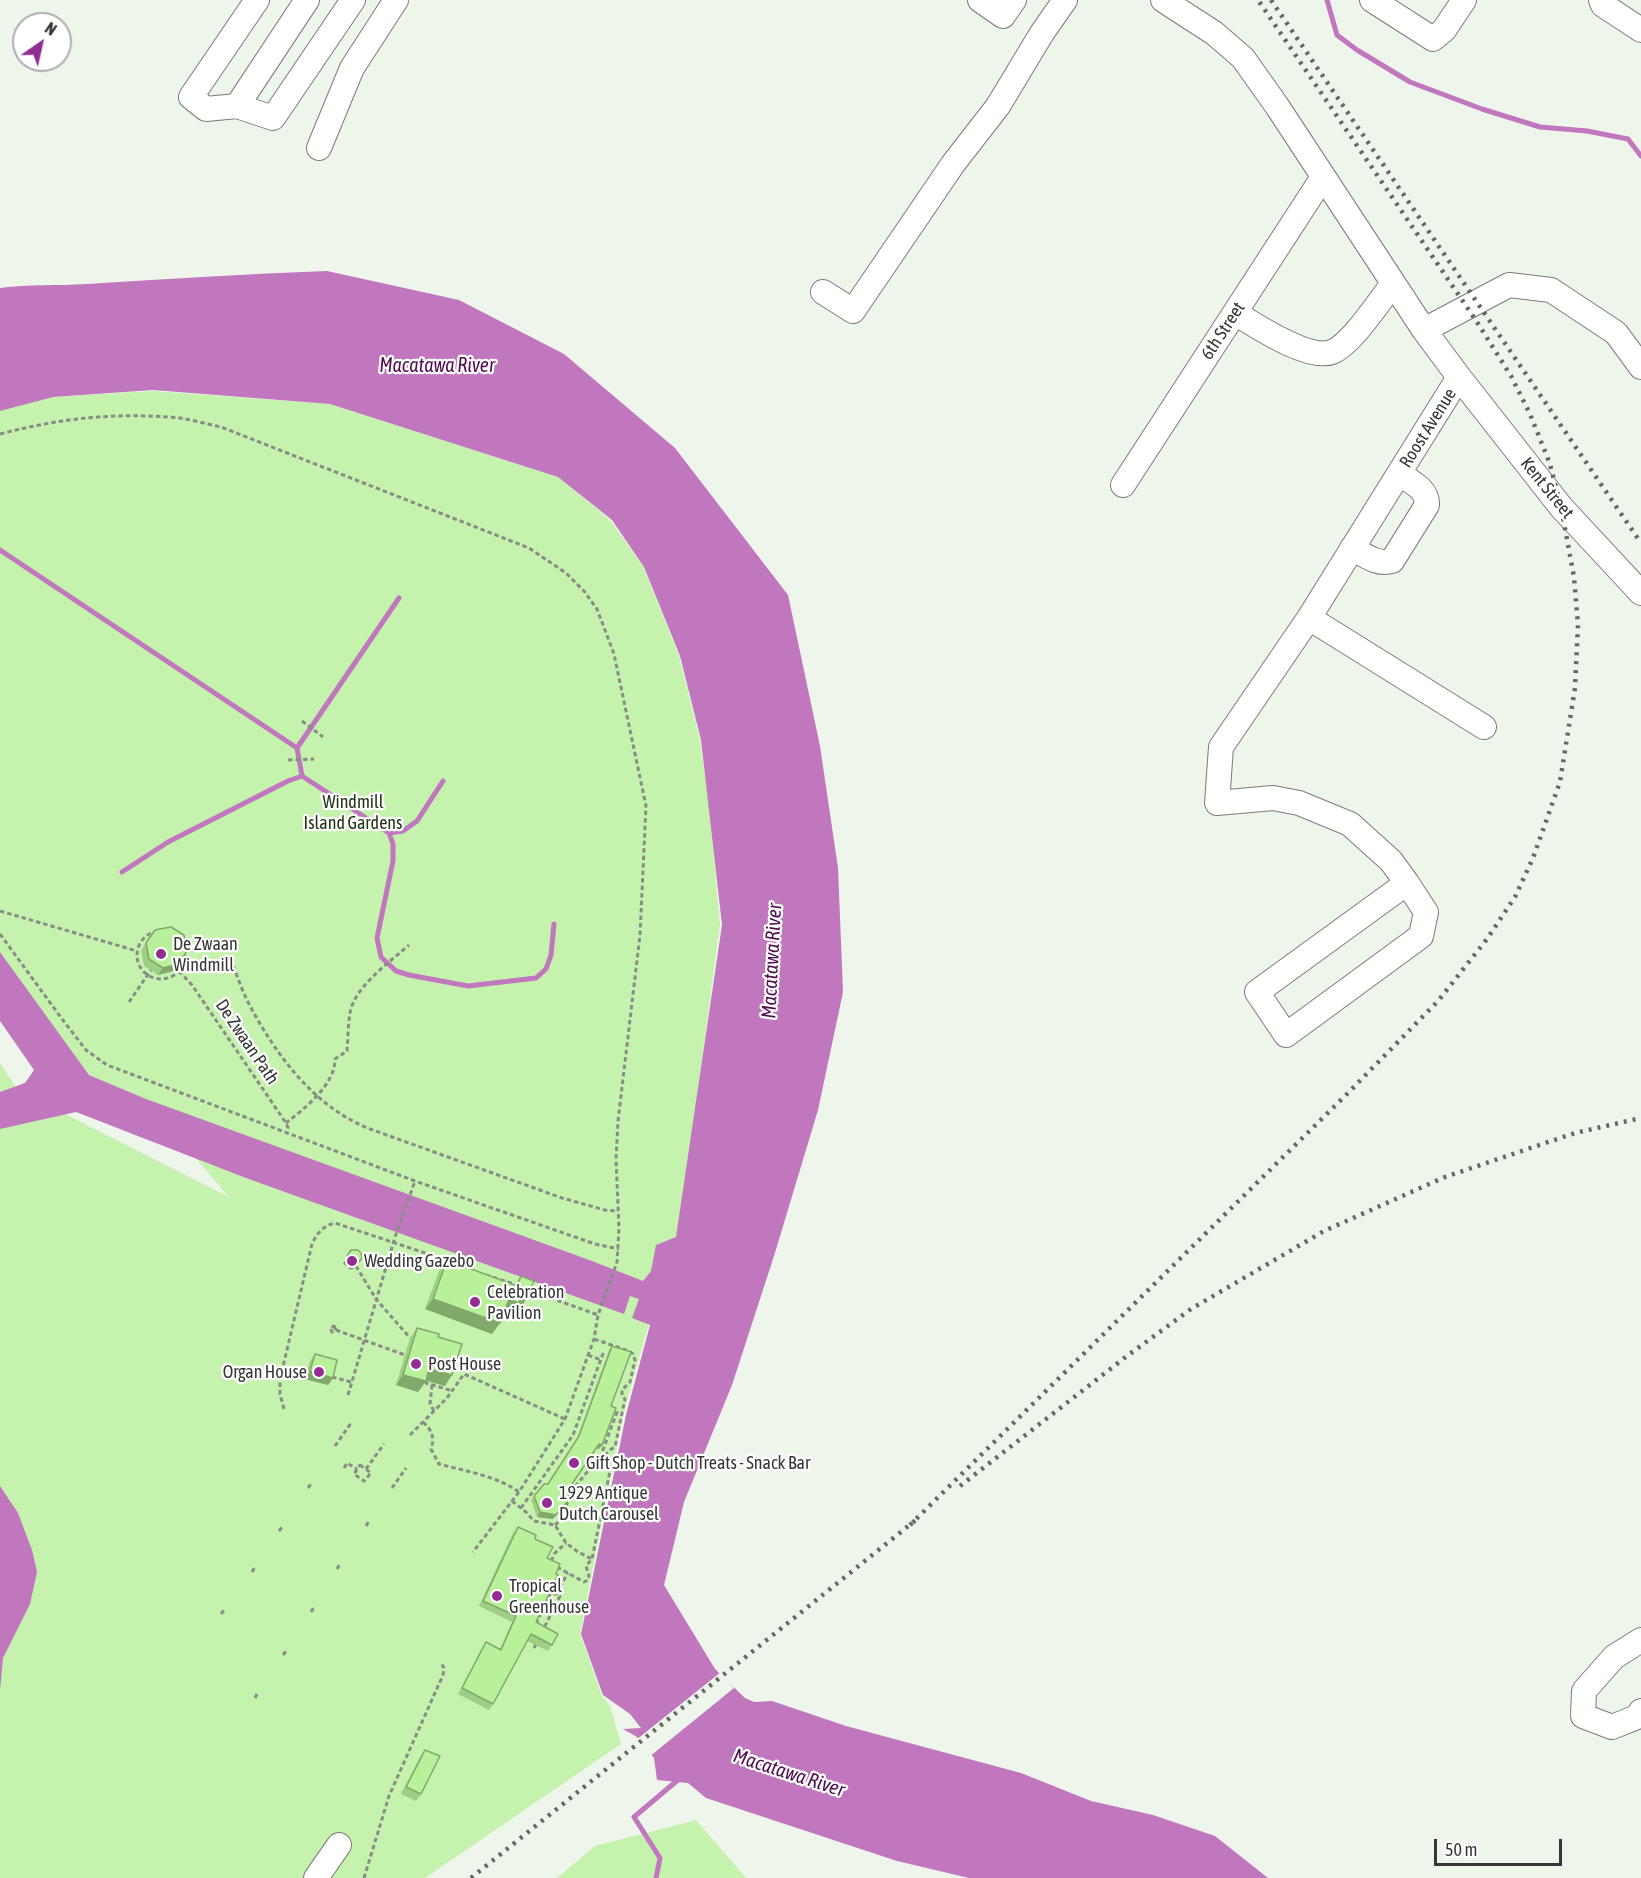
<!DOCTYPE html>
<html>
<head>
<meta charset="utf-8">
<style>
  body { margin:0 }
  #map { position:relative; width:1641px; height:1878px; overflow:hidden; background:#eef5ea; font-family:"Asap Condensed",sans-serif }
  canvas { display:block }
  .north { position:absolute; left:12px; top:12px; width:60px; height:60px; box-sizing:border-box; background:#fff; border:2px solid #aeafad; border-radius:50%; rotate:34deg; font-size:16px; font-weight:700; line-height:24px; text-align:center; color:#343733 }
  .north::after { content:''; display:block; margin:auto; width:21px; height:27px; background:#932d92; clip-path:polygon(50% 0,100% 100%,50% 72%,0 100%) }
  .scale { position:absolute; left:1434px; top:1839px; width:128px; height:27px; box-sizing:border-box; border:3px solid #343733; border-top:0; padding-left:8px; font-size:18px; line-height:21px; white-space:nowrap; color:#343733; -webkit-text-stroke:4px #fff; paint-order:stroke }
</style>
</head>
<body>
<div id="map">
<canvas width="1641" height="1878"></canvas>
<div class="north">N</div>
<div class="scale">50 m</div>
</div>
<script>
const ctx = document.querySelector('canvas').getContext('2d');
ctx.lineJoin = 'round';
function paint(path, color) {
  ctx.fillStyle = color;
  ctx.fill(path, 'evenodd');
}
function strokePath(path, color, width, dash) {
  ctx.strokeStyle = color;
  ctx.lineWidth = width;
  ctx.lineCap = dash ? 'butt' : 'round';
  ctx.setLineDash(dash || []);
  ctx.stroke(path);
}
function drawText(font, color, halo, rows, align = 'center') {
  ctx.font = font + ' "Asap Condensed",sans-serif';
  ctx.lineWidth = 4.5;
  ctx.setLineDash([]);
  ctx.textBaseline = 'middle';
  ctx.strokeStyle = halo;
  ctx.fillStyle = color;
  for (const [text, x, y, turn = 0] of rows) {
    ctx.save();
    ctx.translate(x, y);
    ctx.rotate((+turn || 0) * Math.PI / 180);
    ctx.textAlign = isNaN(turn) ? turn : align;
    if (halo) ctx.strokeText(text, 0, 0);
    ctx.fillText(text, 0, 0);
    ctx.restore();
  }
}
const green = new Path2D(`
  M153,391l177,13 228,73 52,43 33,46 36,90 21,84 9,66 11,118 -42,313 -29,86 -26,92 -43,219 22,62 8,10 11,38 -196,134h-425v-815l18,27 211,107 -83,-97 -58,-26 -88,-121v-543l53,-13z
  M696,1820l50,58h-189l38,-32z`);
const water = new Path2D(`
  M327,271l132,29 105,54 111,94 113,147 32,151 18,122 5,124 -25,118 -44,146 -42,129 -48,117 -20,83 51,84 30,29 9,4 18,-1 74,25 175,47 70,28 62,14 62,21 53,42h-299l-72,-17 -191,-63 -18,-15 -31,-3 -3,-22 -17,-21 -14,-8 18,-1 -11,-14 -27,-19 -22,-61 45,-219 24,-90 -18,-7 7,-19 -9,-3 -6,18 -378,-136 -170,-66 -76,17v-37l25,-9 9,-13 -34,-49v-69l89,123 57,24 446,162 51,20 8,-10 5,-26 20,-8 46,-312 -21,-185 -21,-84 -36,-89 -32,-47 -54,-43 -228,-73 -177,-14 -100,7 -53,14v-123c29,-4 58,-2 87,-4 80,-5 160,-10 240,-13z
  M0,1486l18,27 14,37 5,22 -7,32 -27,54 -3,32z`);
const pier = new Path2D(`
  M721,1672l13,16 -85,69 -13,-17z`);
const stream = new Path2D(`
  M1327,0l10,35 20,15 53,32 72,27 58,18 47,4 41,8 13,17
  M0,550l297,198 5,28 -14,5 -120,61 -46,30
  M297,748l102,-150
  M302,776l87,57 4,11v17l-16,77 4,19 15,14 13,4 59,11 68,-8 10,-9 5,-14 3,-31
  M389,833l14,-2 14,-10 26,-40
  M656,1878l4,-20 -26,-41 45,-38`);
const path = new Path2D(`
  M0,434c61,-16 117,-22 180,-16 13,2 27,6 41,9l308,121 37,25 18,18 13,18 17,45 32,152 -6,129 -22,186 -2,38 3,69 -2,34 -19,53 -4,24 -29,80 -46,73 -46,60
  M302,721l21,16
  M288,760l26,-1
  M0,911l137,40
  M137 955a24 24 0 1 1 48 0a24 24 0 1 1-48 0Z
  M0,934l62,85 24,31 21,15 308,116 180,63 24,5
  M231,959c5,14 10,29 17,43 27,52 66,105 122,127l192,69 43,12 13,1
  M179,971l13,14 94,138 2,5 -1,4
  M129,1002l22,-32
  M286,1123c19,-15 49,-38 49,-64l12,-8c1,-12 1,-26 3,-38 4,-26 40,-51 59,-68
  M344,1262l6,6 7,-1
  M356,1266l20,33 34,39
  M486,1275l31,10
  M529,1290l69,25
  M334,1326l2,4 -4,2 -2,-4z
  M336,1330l69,25
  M588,1355l13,5
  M332,1377l19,5
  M426,1381v2l27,8
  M432,1385l-2,19 4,7
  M348,1395l47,-158 20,-56
  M284,1409l-4,-15v-15l32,-135c5,-11 11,-18 23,-21l114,38
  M423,1422c9,8 12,16 8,27l8,15c26,7 58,12 80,28
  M410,1435l37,-37 17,-24 101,45
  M335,1446l16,-23
  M360,1465l11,8 -7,8 -10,-7z
  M344,1468l3,-5 10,6
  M366,1469l18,-25
  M308,1488l3,-4
  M392,1488l14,-20
  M512,1501l14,11 8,9 21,4 11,18 12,9 14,7
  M521,1508l52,-73 31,-84
  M555,1525l8,-7 7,-25 31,-38 16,-43 -4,-2
  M366,1526l3,-5
  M279,1531l4,-5
  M551,1561l4,-8 11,-10
  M557,1567l27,15 4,-2 1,-4 -3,-10 6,-7 18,-88c-7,-11 -7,-18 5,-24l10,-48 -3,-3v-6l8,-8 5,-22 -2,-6 -4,-3 -35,-12
  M337,1569l3,-5
  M252,1572l3,-5
  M556,1594l12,-21
  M311,1612l3,-5
  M221,1614l4,-5
  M536,1624l15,-32 9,4 -16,32
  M534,1648l3,-6
  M283,1655l4,-5
  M255,1698l3,-6
  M364,1878l25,-82 54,-121 1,-7 -3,-5`);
const minor = new Path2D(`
  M257,0l-66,97 15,12 31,-3 36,12 80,-118
  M980,0l23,16 11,-16
  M1163,0l51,33 29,25 34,48 147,224 35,47 -150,241 -88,129 -4,56 56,-5 26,5 51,21 41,37 16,22 19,29 -5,24 -135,99 -29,-43 150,-109
  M1372,0l61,39 11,-9 20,-30
  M1601,0l2,5 38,25
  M237,106l70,-106
  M319,148l33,-80 44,-68
  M823,292l30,19 100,-147 45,-58 44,-73 23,-33
  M1235,313c20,12 73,48 97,39 20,-8 47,-51 61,-68
  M1424,330l85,-45 42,5 65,43 25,34
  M1459,377l102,130 80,86
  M1123,485l200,-308
  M1352,548c14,8 25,17 40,13l35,-56c1,-16 -16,-23 -28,-31
  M1309,618l175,109
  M1641,1640l-27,17 -30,34 -1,25 29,11 25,-10 4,-6
  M316,1878l23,-33`);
const rail = new Path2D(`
  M1271,0l370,543
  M960,1486l167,-130 64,-47 133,-78 121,-54 130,-44 66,-15
  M910,1525l437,-431 91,-93 49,-62 28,-42 18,-39 27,-76 15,-94 3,-63 -4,-48 -13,-70 -11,-43 -20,-50 -19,-38 -34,-54 -219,-322
  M471,1878l446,-359`);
const wall = new Path2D(`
  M155,930l23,34 -5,7 -15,4 -14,-9 -3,-16z
  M351,1250l5,17h-7l-4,-7z
  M447,1260l67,25 7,-9 -1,33 -4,-2 -5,7 -7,-3 -12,23 -67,-25 14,-38z
  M417,1328l21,9 7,49 -19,-5 -8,11 -22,-7 14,-47z
  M612,1346l-1,60 -9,39 -3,4 -3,-1 -32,48v10l-11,13 -16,-2 -6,-17 3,-4 14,-12 28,-43 33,-91z
  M315,1354l18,24 -5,7 -23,-6 5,-18z
  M518,1527l17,12 12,19 9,16 -20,48 16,23 -4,6 -21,-10 -34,63 -4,6 -31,-16 24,-46 4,-6 14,7 12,-27 -33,-16 34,-73z
  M425,1750l-4,44 -5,7 -15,-7 19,-37z`);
const shadedWall = new Path2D(`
  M178,964l-5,7 -15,4 5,-7z
  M352,1263h6l-2,4h-7z
  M521,1296l6,2 -7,11 -4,-2 -5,7 -10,-4 8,-11z
  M433,1299l67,24 -8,11 -67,-25z
  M429,1369l23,6 -7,11 -23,-7z
  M310,1371l23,7 -5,7 -23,-6z
  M403,1375l23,6 -8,11 -22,-7z
  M599,1444l3,1 -3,4 -3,-1z
  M567,1502l-14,17 -16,-2 3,-5z`);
const building = new Path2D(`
  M171,927l13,8 3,16 -9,13 -15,4 -14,-9 -3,-16 9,-13z
  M351,1250h7l3,3 1,5 -4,5h-6l-5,-7z
  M447,1260l70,26 4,-10 13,5 -7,17 -6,-2 -2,7 -10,-4 -9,24 -67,-24z
  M417,1328l22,6 -1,3 24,7 -10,31 -23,-6 -3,12 -23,-6z
  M612,1346l19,6 -20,54 5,2 -14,37 -3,-1 -35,52 3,6 -11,13 -16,-3 -6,-16 10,-12h4l31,-48z
  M315,1354l22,6 -4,18 -23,-7z
  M518,1527l18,8 -1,4 18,8 -6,11 13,6 -4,10 2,1 -22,47 22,12 -6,11 -21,-11 -38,70 -31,-16 24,-46 15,8 15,-34 -33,-15z
  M425,1750l15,6 -19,38 -15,-7z`);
const markers = [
  [161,954,6,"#932d92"],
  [352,1261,6,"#932d92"],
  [475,1302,6,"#932d92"],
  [416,1364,6,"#932d92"],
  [319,1372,6,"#932d92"],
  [574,1463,6,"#932d92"],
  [547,1503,6,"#932d92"],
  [497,1596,6,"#932d92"]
];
const streetNames = [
  ["6th Street",1223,331,-57],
  ["Roost Avenue",1428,428,-58],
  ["Kent Street",1547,488,51],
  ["De Zwaan Path",247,1042,56]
];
const parkNames = [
  ["Windmill",353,802],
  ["Island Gardens",353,823]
];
const poiNames = [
  ["De Zwaan",173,944],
  ["Windmill",173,965],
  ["Wedding Gazebo",364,1261],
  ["Celebration",487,1292],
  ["Pavilion",487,1313],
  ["Post House",428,1364],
  ["Organ House",307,1372,"right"],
  ["Gift Shop - Dutch Treats - Snack Bar",586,1463],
  ["1929 Antique",559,1493],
  ["Dutch Carousel",559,1514],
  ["Tropical",509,1586],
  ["Greenhouse",509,1607]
];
const waterNames = [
  ["Macatawa River",437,366],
  ["Macatawa River",772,961,-87],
  ["Macatawa River",789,1773,18]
];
paint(green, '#c5f3ae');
paint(water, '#c077be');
paint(pier, '#eef5ea');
strokePath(stream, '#c077be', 5);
strokePath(minor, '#787e75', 26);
strokePath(path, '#888d86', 3, [4.5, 3]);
strokePath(minor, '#fff', 24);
strokePath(rail, '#656963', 4.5, [3, 6]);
paint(wall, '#9ecf84');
paint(shadedWall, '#81a96b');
paint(building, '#b8f199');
strokePath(building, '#81a96b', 1.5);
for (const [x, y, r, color] of markers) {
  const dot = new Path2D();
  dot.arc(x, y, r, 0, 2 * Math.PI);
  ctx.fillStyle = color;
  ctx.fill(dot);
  strokePath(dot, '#fff', 2);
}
drawText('18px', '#343733', '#fff', streetNames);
drawText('18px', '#203513', '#fff', parkNames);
drawText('18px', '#343733', '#fff', poiNames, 'left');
drawText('italic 20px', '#510d51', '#fff', waterNames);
</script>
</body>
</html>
